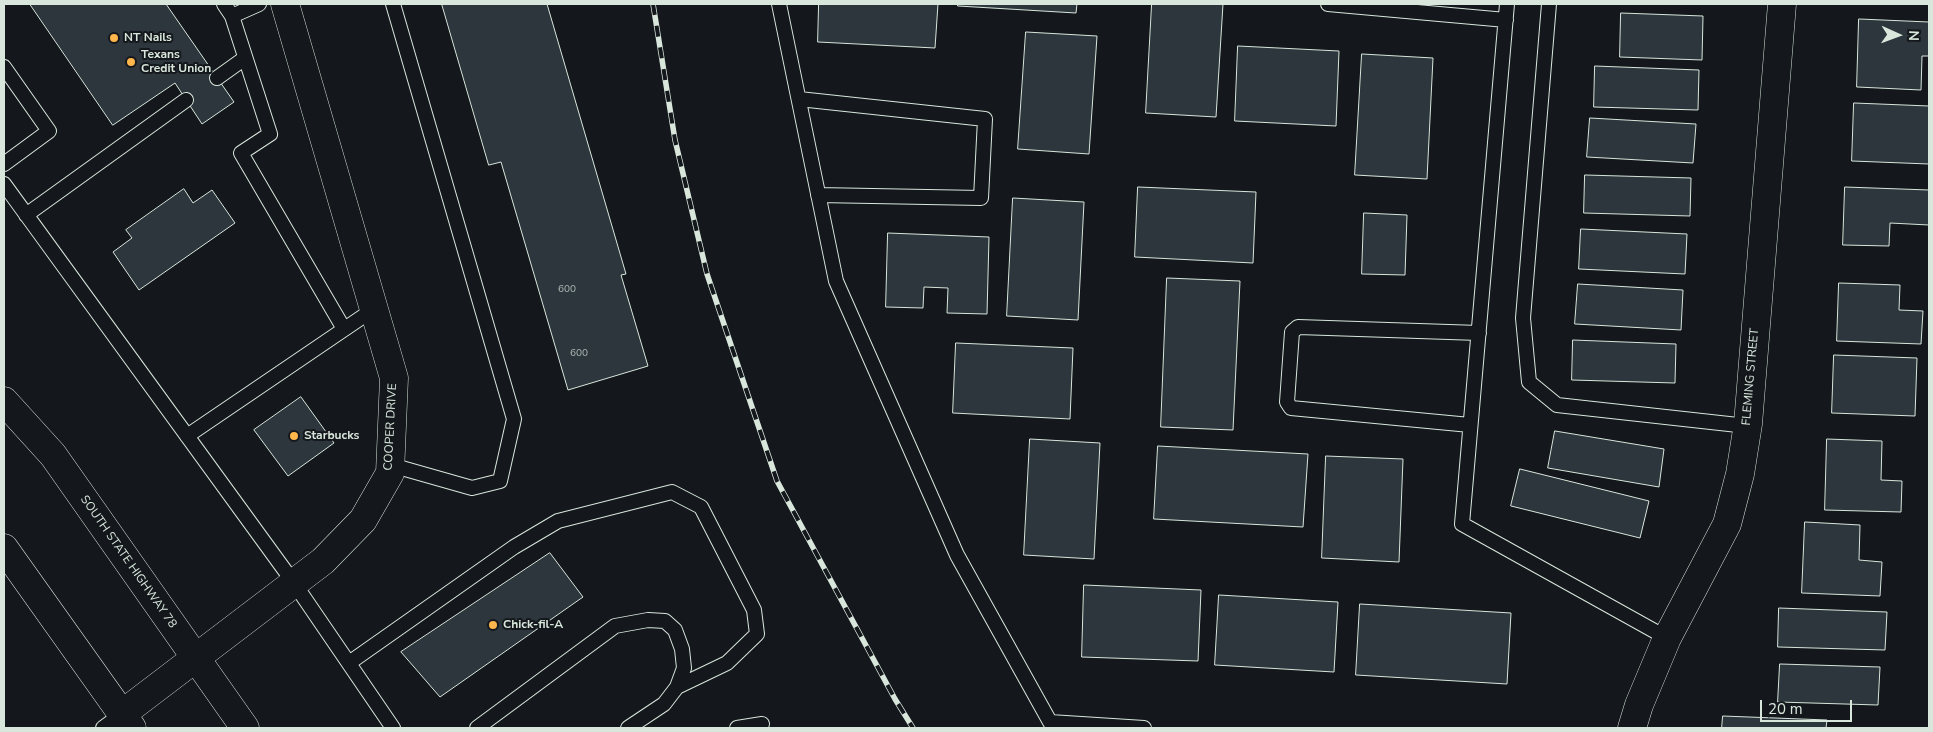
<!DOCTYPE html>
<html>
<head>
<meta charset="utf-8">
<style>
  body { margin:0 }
  #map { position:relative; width:1933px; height:732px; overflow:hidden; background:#14181c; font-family:"Nunito Sans",sans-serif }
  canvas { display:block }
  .frame { position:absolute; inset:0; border:5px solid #d8e6dc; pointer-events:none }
  .north { position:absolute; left:1873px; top:10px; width:50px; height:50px; -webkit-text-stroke:4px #14181c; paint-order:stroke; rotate:92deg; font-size:14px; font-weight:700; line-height:20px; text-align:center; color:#d8e6dc }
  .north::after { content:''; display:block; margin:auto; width:18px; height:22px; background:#d8e6dc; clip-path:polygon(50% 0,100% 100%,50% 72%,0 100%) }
  .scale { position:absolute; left:1760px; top:700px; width:92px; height:22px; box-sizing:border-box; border:2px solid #d8e6dc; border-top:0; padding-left:6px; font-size:15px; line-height:18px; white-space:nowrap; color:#d8e6dc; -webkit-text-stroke:4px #14181c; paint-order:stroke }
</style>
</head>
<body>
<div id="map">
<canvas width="1933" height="732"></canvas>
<div class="frame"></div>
<div class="north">N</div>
<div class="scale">20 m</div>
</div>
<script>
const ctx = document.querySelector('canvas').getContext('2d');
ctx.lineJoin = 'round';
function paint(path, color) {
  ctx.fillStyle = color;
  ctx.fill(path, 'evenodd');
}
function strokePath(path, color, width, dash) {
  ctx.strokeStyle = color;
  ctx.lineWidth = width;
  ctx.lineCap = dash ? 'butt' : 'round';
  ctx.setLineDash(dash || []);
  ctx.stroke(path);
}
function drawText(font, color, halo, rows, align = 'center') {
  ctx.font = font + ' "Nunito Sans",sans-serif';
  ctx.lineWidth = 4;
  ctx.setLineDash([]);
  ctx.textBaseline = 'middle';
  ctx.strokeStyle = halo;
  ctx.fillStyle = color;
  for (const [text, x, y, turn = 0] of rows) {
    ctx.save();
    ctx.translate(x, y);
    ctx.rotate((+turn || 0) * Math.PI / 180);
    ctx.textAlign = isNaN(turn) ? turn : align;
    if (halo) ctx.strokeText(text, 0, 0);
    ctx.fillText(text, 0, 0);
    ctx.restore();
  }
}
const building = new Path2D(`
  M30,4h136l68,98 -32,22 -27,-41 -62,42z
  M442,4h105l79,270 -5,1 27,91 -80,24 -67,-228 -12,3z
  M819,4h119l-3,44 -117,-6z
  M958,4h119l-1,9 -118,-7z
  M1152,4h71l-7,113 -70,-4z
  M1621,13l82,3 -1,44 -82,-3z
  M1859,19l70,3v34h-7l-1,34 -64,-3z
  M1026,32l71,4 -8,118 -71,-5z
  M1238,46l101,5 -3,75 -101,-5z
  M1362,54l71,4 -6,121 -72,-4z
  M1595,66l104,4 -1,40 -104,-3z
  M1854,103l75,3v58l-77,-3z
  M1590,118l106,6 -3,39 -106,-6z
  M1585,175l106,3 -1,38 -106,-3z
  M1138,187l118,5 -3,71 -118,-6z
  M1845,187l84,3v35l-39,-2 -1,23 -46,-1z
  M184,189l9,14 19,-13 23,33 -96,67 -26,-38 19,-14 -6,-8z
  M1013,198l71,4 -6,118 -71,-4z
  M1364,213l43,2 -2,60 -43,-1z
  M1581,229l106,5 -2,40 -106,-5z
  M888,233l101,4 -2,77 -40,-1 1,-25 -24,-1 -1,21 -37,-1z
  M1167,278l73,3 -7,149 -72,-3z
  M1839,283l61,2 -1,25 24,1 -2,33 -84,-3z
  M1578,284l105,6 -2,40 -106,-6z
  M1573,340l103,4 -1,39 -103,-3z
  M956,343l117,5 -3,71 -117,-6z
  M1834,355l83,3 -2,58 -83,-3z
  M301,397l33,46 -46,33 -34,-46z
  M1555,431l109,18 -5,38 -111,-19z
  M1030,439l70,4 -6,116 -70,-4z
  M1827,439l55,2 -1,39 21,1 -1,31 -76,-2z
  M1158,446l150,8 -5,73 -149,-8z
  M1326,456l77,3 -4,103 -77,-4z
  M1520,469l129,32 -9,37 -129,-32z
  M1805,522l55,3 -1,35 23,2 -2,34 -78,-3z
  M550,553l33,44 -143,100 -39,-45z
  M1084,585l117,5 -3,71 -116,-4z
  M1219,595l119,7 -4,70 -119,-7z
  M1360,604l151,9 -4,71 -151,-9z
  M1779,608l108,4 -2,38 -107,-3z
  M1780,664l100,3 -2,38 -100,-3z
  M1723,716l104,4 -1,8h-104z`);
const service = new Path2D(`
  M224,4l8,12 38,118 -29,19 103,176
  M779,4l57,277 121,274 93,167 94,6
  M1328,4l178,16
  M1507,4l-45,520 205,114
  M1549,4l-26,314 6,64 28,23 190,21
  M232,16l27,-12
  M4,67l45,64 -45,33
  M217,78l28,-20
  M799,99l186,20 -4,79 -163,-3
  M4,184l290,399 99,145
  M26,215l160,-115
  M1470,425l-179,-17 -4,-6 5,-70 6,-5 181,6
  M187,436l187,-127
  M391,465l81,23 28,-7 14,-62 -121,-415
  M349,663l165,-116 44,-26 114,-29 29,15 53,103 3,24 -30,29 -50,24
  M103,728l19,-14
  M477,728l138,-102 33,-6 17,1 10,9 7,19 2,19 -7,19 -13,17 -36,24
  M737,728l25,-4`);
const minor = new Path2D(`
  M122,714l201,-153 40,-41 27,-47 4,-95 -109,-374
  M1632,728l7,-23 28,-67 60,-114 13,-50 8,-50 34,-420`);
const primary = new Path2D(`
  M4,401l49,54 192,273
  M4,548l128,180`);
const rail = new Path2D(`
  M653,4l22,136 32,134 70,207 118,218 18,29`);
const markers = [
  [114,38,5,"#ffb74d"],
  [131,62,5,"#ffb74d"],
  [294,436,5,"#ffb74d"],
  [493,625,5,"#ffb74d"]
];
const numberNames = [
  ["600",567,290],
  ["600",579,354]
];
const poiNames = [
  ["NT Nails",124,38],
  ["Texans",141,55],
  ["Credit Union",141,69],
  ["Starbucks",304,436],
  ["Chick-fil-A",503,625]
];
const streetNames = [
  ["FLEMING STREET",1751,377,-85],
  ["COOPER DRIVE",391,427,-87],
  ["SOUTH STATE HIGHWAY 78",128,562,55]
];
paint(building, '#2c363c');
strokePath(building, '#d8e6dc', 1);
strokePath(service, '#d8e6dc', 16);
strokePath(minor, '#d8e6dc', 29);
strokePath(primary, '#d8e6dc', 29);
strokePath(service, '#14181c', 14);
strokePath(minor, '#14181c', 28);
strokePath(primary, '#14181c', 28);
strokePath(rail, '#d8e6dc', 5.5);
strokePath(rail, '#14181c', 4, [11]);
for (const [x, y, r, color] of markers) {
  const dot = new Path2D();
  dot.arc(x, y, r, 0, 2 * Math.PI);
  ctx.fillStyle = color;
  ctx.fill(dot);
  strokePath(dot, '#14181c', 2);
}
drawText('10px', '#adbab4', null, numberNames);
drawText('bold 12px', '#d8e6dc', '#14181c', poiNames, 'left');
drawText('12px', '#d8e6dc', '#14181c', streetNames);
</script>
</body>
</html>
